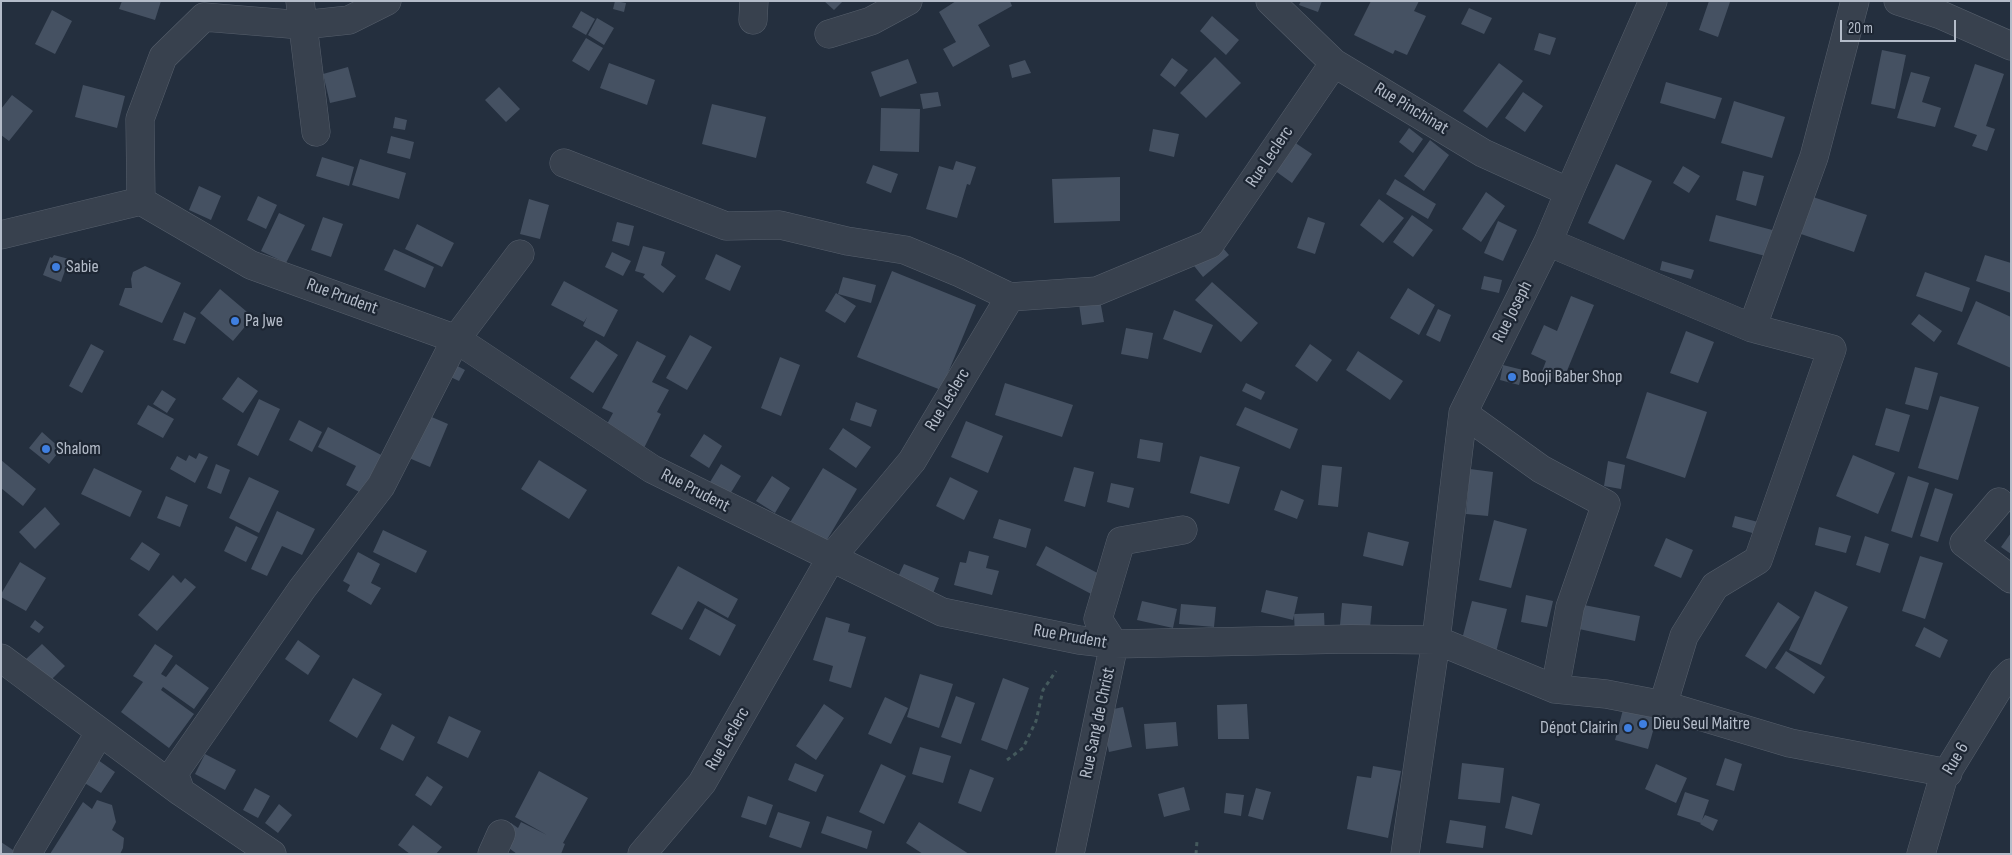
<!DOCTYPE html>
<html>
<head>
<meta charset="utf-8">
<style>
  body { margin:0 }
  #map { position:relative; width:2012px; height:855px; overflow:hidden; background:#242f3e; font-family:"Sofia Sans Condensed",sans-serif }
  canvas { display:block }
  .frame { position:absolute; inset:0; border:2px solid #b4bcc9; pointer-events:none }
  .scale { position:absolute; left:1840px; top:20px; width:116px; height:22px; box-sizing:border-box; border:2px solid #b4bcc9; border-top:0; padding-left:6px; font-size:15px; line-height:18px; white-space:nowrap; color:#b4bcc9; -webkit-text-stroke:4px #1d2633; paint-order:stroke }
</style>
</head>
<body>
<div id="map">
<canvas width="2012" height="855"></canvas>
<div class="frame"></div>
<div class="scale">20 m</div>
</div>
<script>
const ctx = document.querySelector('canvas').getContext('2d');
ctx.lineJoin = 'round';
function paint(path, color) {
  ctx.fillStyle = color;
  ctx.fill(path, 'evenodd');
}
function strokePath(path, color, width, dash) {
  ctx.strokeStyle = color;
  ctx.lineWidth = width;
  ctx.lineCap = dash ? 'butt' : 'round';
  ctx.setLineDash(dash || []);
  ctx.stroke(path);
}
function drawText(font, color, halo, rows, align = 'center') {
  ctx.font = font + ' "Sofia Sans Condensed",sans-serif';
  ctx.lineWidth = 4.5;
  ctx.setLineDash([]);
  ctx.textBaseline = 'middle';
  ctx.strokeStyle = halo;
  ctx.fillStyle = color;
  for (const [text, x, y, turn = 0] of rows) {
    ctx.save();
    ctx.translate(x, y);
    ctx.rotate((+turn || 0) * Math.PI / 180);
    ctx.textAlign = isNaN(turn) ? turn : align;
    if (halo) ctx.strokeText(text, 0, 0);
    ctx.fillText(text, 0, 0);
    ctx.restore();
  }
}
const building = new Path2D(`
  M122,1h39l-6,19 -36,-11z
  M615,1l11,2 -2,9 -11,-3z
  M824,1h19l-9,9z
  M956,1h54l2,5 -34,19 12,21 -37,21 -10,-18 13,-7 -17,-30z
  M1301,1h21l-4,11 -19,-7z
  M1371,1h48l-5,10 12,5 -19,39 -12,-5 -2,4 -39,-19z
  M1709,1l21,1 -12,35 -19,-7z
  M1469,8l23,10 -8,16 -23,-10z
  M52,10l20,11 -17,33 -20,-10z
  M581,11l14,8 -9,16 -14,-8z
  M1212,16l27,24 -13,15 -26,-24z
  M597,18l17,10 -10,17 -16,-10z
  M1539,33l17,5 -6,17 -16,-5z
  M586,38l17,10 -14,23 -17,-10z
  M1882,50l24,5 -11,54 -24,-5z
  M1215,57l26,26 -35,35 -26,-25z
  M1172,58l16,12 -13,17 -15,-12z
  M908,59l9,24 -37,14 -9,-25z
  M1025,60l6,13 -19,5 -3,-13z
  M609,63l46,17 -8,25 -47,-17z
  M1499,63l24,18 -36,47 -24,-17z
  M1975,64l29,10 -18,52 9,3 -8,22 -15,-5 5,-11 -23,-8z
  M348,67l8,30 -26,6 -7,-29z
  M1911,72l19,5 -8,25 19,6 -6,19 -38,-9z
  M1666,82l56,16 -7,21 -55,-16z
  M83,85l42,11 -8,32 -42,-11z
  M499,87l21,22 -14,13 -21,-22z
  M938,92l3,14 -18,3 -3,-15z
  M1523,92l20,14 -18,26 -20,-14z
  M12,95l21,16 -24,30 -8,-6v-26z
  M1734,101l51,16 -13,41 -51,-15z
  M712,104l54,13 -10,41 -54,-14z
  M881,108l39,1 -1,43 -39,-1z
  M395,117l12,3 -2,10 -12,-2z
  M1409,128l14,11 -10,14 -14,-11z
  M1153,129l26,5 -5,23 -25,-6z
  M1282,134l30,20 -20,29 -29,-21z
  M391,136l23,6 -4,17 -23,-6z
  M1430,140l19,15 -25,36 -20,-15z
  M322,157l32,10 -5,19 -33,-10z
  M360,159l46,14 -7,26 -47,-14z
  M956,161l20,6 -6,18 -3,-1 -10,34 -31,-9 13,-43 14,4z
  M1616,164l36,17 -28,59 -36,-17z
  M873,165l25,9 -7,19 -25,-10z
  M1683,166l17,10 -11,17 -16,-10z
  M1743,171l21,5 -8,30 -20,-6z
  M1120,177v44l-66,2 -2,-44z
  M1395,179l41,25 -8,15 -42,-25z
  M199,186l22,10 -10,24 -22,-10z
  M1486,192l19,14 -24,36 -19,-13z
  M258,196l19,9 -11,24 -19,-9z
  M1810,196l57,19 -13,37 -56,-19z
  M529,199l20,6 -9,34 -20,-5z
  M1379,199l25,19 -21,25 -23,-18z
  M279,213l26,12 -19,38 -25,-12z
  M1412,215l21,15 -20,27 -20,-15z
  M1716,215l60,16 -7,26 -60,-16z
  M323,217l20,7 -12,33 -20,-7z
  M1308,217l17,6 -10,31 -18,-6z
  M1498,221l19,9 -14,31 -19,-8z
  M617,222l17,4 -5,20 -17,-5z
  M417,224l37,19 -12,24 -37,-18z
  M1207,229l22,26 -26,22 -21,-26z
  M643,246l22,6 -4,13 15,11 -13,17 -20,-16 2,-3 -10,-3z
  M394,249l40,18 -9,21 -41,-18z
  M612,252l19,9 -8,15 -18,-9z
  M716,254l25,12 -11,25 -25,-12z
  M54,255l15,4 -8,23 -18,-7 7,-18 2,1z
  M1985,255l26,8v30l-35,-12z
  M1662,261l32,9 -3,9 -31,-9z
  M145,266l36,17 -19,40 -43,-18 6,-17h7l-1,-9 2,-7z
  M892,271l84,34 -35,85 -84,-33z
  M1925,272l45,16 -8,24 -46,-16z
  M1484,276l18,4 -3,13 -18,-4z
  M843,277l33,8 -5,18 -33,-9z
  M564,281l54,29 -14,27 -21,-11 4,-9 -3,5 -33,-17z
  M1212,282l46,41 -17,19 -46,-42z
  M1408,288l27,17 -16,30 -29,-17z
  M220,289l33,28 -20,24 -33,-28z
  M836,293l20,13 -11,17 -20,-12z
  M1571,296l23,9 -32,78 -21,-9 5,-13 -15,-7 13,-29 13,6z
  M1100,300l4,22 -22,3 -3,-21z
  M1976,301l35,16v51l-54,-24z
  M1438,309l13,6 -11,27 -14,-7z
  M1174,310l39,15 -12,28 -38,-14z
  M184,312l12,6 -11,26 -12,-4z
  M1919,314l23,17 -8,11 -23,-18z
  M1126,328l27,5 -5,26 -27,-5z
  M1686,331l28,11 -16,41 -28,-10z
  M690,335l22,12 -25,43 -21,-12z
  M596,340l22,15 -25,38 -23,-15z
  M637,341l29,15 -14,26 17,8 -12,22 4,2 -20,40 -39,-21 11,-20 -11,-5z
  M91,344l13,7 -22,42 -13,-7z
  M1310,344l22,16 -15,22 -22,-16z
  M1358,351l45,30 -13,19 -44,-30z
  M780,357l20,8 -19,51 -20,-8z
  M448,361l17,9 -6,11 -17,-8z
  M1503,365l20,5 -4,15 -19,-5z
  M1915,367l23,6 -10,37 -23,-6z
  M238,377l20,14 -15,22 -21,-14z
  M1005,383l68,22 -11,32 -67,-22z
  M1246,383l19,9 -4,8 -19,-9z
  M162,390l14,9 -9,14 -14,-9z
  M1647,392l60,20 -22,66 -59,-20z
  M1940,396l39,11 -21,73 -40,-12z
  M259,399l21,10 -22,47 -21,-11z
  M856,402l21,8 -6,17 -21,-7z
  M148,405l26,14 -11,19 -26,-14z
  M1245,407l53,22 -8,20 -54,-24z
  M1886,408l24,7 -11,37 -24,-7z
  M420,412l28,12 -18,43 -28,-12z
  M299,420l23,12 -10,20 -23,-12z
  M966,421l37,15 -15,37 -37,-16z
  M328,427l57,30 -20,38 -19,-10 10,-19 -38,-19z
  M843,428l28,19 -15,21 -27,-19z
  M42,432l19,17 -12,15 -20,-16z
  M704,434l18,12 -13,22 -19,-12z
  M1140,439l23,4 -3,19 -23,-4z
  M199,453l9,4 -13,26 -25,-14 7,-13 9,5 3,-6 7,4z
  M1853,455l42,18 -17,41 -42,-18z
  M1200,456l40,11 -11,37 -39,-11z
  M1,460l35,29 -13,17 -22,-18z
  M539,460l48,30 -18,29 -48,-30z
  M1608,461l17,4 -4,24 -17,-3z
  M216,464l14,6 -9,24 -14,-6z
  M721,464l20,12 -14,23 -20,-12z
  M1322,465l20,2 -4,40 -20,-2z
  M1074,467l20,5 -9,35 -21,-6z
  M94,468l48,23 -12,26 -49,-23z
  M823,468l34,21 -36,61 -35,-21z
  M1470,469l23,3 -5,44 -22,-2z
  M772,476l18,12 -15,25 -19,-12z
  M1908,476l21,7 -17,55 -21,-7z
  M249,477l30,14 -20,42 -30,-15z
  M950,477l28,14 -14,29 -28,-14z
  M1111,483l23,5 -5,20 -22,-6z
  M1935,488l18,6 -15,48 -18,-6z
  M1281,490l23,10 -7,19 -23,-9z
  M166,496l22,9 -8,22 -23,-9z
  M45,507l15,17 -25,25 -16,-17z
  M277,511l38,18 -13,26 -20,-9 -15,30 -16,-7z
  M1735,516l27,7 -3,12 -27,-8z
  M999,519l32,10 -5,19 -33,-10z
  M1494,520l33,9 -16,59 -32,-8z
  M236,526l22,11 -12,25 -22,-11z
  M1819,527l32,9 -5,17 -31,-8z
  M383,530l44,21 -11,22 -43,-21z
  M1368,532l41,10 -6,24 -40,-10z
  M2011,533v21l-10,-7z
  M1865,536l24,8 -9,29 -24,-8z
  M1666,538l27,12 -12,28 -27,-12z
  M142,542l18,12 -11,17 -19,-12z
  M1046,546l61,32 -10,19 -61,-32z
  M969,551l20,5 -3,12 13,3 -7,24 -38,-10 6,-23 6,1z
  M358,552l22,12 -9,19 10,5 -10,17 -24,-14 3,-6 -7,-4z
  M1920,556l23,7 -18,56 -23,-8z
  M20,562l26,16 -20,33 -25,-14v-3z
  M904,564l35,14 -7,18 -36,-15z
  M678,566l60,33 -10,19 -30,-17 -16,29 -31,-16z
  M173,575l8,8 4,-5 11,9 -39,44 -19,-16z
  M1266,590l32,7 -5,23 -32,-8z
  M1815,591l33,16 -27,58 -32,-15z
  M1526,595l27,6 -6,26 -26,-5z
  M1142,601l35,8 -4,19 -36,-8z
  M1472,601l35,8 -11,43 -35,-9z
  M1778,602l22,15 -34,52 -21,-13z
  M1342,603l30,3 -2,22 -30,-3z
  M1181,604l35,3 -2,20 -35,-3z
  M1584,605l56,11 -5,25 -56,-12z
  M705,608l31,17 -16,31 -31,-17z
  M1324,613l1,24h-30l-1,-23z
  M826,617l24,7 -2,8 18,5 -15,51 -22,-7 4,-15 -20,-6z
  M35,620l9,7 -5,6 -9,-6z
  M1924,627l24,13 -8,18 -25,-12z
  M298,640l22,16 -12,19 -23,-16z
  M42,644l23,22 -17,17 -24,-22z
  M155,644l18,12 -12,18 5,3 10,-13 33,24 -15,21 -31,-22 -2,3 33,24 -25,34 -48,-36 22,-30 -10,-6z
  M1786,651l39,26 -11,17 -39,-26z
  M920,674l33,10 -14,44 -32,-11z
  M353,678l29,16 -25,44 -28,-17z
  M1003,678l26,10 -22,62 -26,-10z
  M956,696l19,7 -14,41 -20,-7z
  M885,697l23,11 -17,36 -23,-10z
  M1626,698l34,8 -12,43 -33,-9z
  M824,704l20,14 -28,42 -20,-14z
  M1247,704l2,35h-31l-1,-34z
  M1123,707l9,40 -23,5 -9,-40z
  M449,716l32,15 -13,27 -31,-15z
  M1176,722l2,24 -32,3 -2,-25z
  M392,724l23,13 -12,24 -23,-12z
  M920,747l31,9 -8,27 -31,-9z
  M205,754l31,16 -11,20 -30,-16z
  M1725,758l17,6 -8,27 -18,-6z
  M98,760l17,12 -14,21 -18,-11z
  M795,763l29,12 -8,17 -28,-12z
  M1462,763l42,5 -4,35 -42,-4z
  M881,764l25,12 -22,48 -25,-12z
  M1656,764l31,14 -11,25 -31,-14z
  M1373,766l28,5 -13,67 -41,-9 10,-53 14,2z
  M970,769l24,9 -13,34 -23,-9z
  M539,771l49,27 -25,45 2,1 -4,10h-44l-19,-14 13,-17 7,5 3,-6 26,13 -32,-18z
  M427,776l16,11 -12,19 -16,-11z
  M1184,787l6,23 -26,7 -6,-23z
  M255,788l15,8 -12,22 -15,-8z
  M1256,788l15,4 -8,28 -15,-4z
  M1685,792l24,8 -7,20 3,-5 13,5 -5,11 -13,-7 1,-1 -24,-8z
  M1226,793l18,2 -3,21 -17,-3z
  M748,796l25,9 -7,20 -25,-8z
  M1512,796l28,8 -8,31 -27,-7z
  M97,800l15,5 4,17 -4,8 12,8 -1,10 -3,6h-70l33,-52 9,7z
  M279,804l13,11 -14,18 -13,-10z
  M778,812l32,10 -9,26 -32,-11z
  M827,816l45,15 -5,18 -46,-16z
  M1450,820l36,6 -3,22 -37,-5z
  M919,822l50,32h-46l-17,-11z
  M413,825l29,22 -6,7h-26l-12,-9z
  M1,842l18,12h-18z`);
const path = new Path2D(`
  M1007,760l16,-12 13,-27 7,-31 13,-19
  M1196,854l1,-13`);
const minor = new Path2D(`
  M300,1l16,131
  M1270,1l64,62 149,90 86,39
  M1898,1l43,14 70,31
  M753,20l1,-19
  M829,34l42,-13 37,-20
  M564,163l162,63 54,-1 67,16 58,9 53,22 52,25
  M141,201l-1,-82 23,-62 41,-40 98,8 47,-5 38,-19
  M1,235l140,-34 110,64 205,74 196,130 290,143 137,28 35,4 236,-5 86,1 119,49 51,5 57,11 127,38 158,30
  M1548,242l204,86 62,-171 41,-156
  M1463,413l78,56 65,35 -36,103 -15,82
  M1999,502l-35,41 47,36
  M1,658l180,134 91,62
  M1663,705l21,-69 31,-50 43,-26 74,-211 -80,-21
  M181,792l-7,-19 128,-184 79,-103 75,-147 64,-85
  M27,854l73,-122
  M492,854l9,-20
  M642,854l60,-71 129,-225 81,-97 98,-164 87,-6 113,-47 124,-181
  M1070,854l44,-210 -16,-25 23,-78 62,-11
  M1405,854l31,-214 27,-227 85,-171 21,-50 84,-191
  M1921,854l22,-75 60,-98 8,-8`);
const markers = [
  [56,267,5,"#3f7fe0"],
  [235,321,5,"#3f7fe0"],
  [1512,377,5,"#3f7fe0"],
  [46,449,5,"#3f7fe0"],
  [1643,724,5,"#3f7fe0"],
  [1628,728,5,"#3f7fe0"]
];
const streetNames = [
  ["Rue Pinchinat",1411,109,31],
  ["Rue Leclerc",1270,157,-56],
  ["Rue Prudent",342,297,20],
  ["Rue Joseph",1513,312,-63],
  ["Rue Leclerc",948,400,-59],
  ["Rue Prudent",695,491,27],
  ["Rue Prudent",1070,637,10],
  ["Rue Sang de Christ",1098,723,-78],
  ["Rue Leclerc",728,739,-60],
  ["Rue 6",1956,759,-59]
];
const poiNames = [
  ["Sabie",66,267],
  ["Pa Jwe",245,321],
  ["Booji Baber Shop",1522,377],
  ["Shalom",56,449],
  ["Dieu Seul Maitre",1653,724],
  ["Dépot Clairin",1618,728,"right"]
];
paint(building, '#455162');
strokePath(minor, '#565f6c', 29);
strokePath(path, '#44595c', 3, [4, 4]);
strokePath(minor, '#38414e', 28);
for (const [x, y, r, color] of markers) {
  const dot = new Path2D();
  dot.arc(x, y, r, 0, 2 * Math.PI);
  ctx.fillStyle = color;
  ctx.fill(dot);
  strokePath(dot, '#1d2633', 2);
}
drawText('18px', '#b4bcc9', '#1d2633', streetNames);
drawText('18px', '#b4bcc9', '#1d2633', poiNames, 'left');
</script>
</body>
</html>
